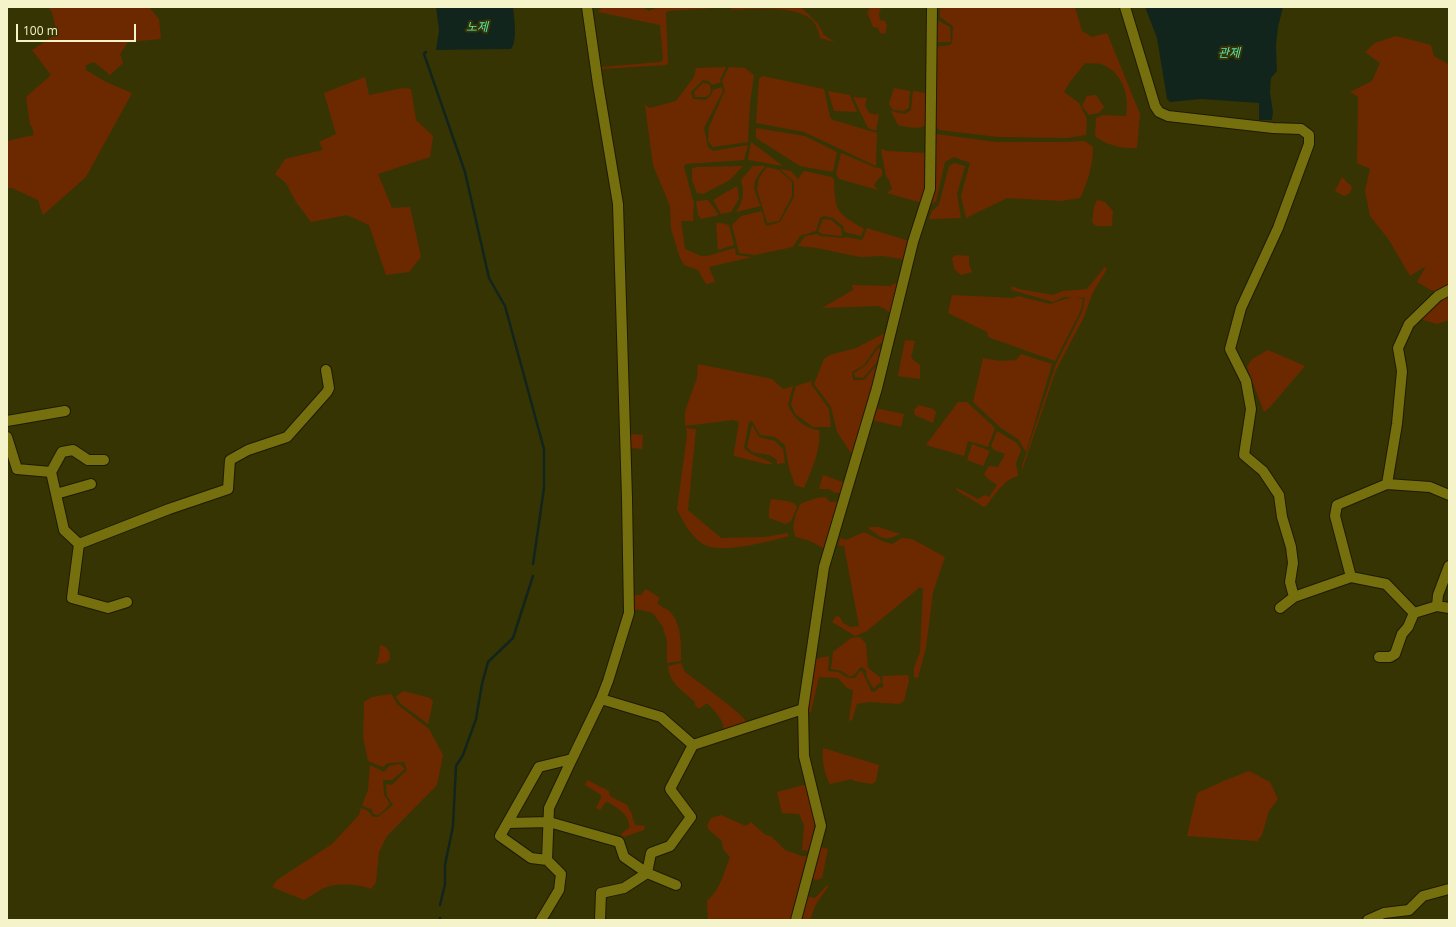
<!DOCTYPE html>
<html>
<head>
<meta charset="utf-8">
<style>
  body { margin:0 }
  #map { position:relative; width:1456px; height:927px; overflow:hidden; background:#373403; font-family:"Open Sans",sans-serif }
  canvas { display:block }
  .frame { position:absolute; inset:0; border:8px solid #f5f3ca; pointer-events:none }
  .scale { position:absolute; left:16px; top:24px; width:120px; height:18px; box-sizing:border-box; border:2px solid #f5f3ca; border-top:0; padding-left:5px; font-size:12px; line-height:14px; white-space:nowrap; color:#f5f3ca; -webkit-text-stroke:3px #373403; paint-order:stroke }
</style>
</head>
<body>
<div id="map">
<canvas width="1456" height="927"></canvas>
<div class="frame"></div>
<div class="scale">100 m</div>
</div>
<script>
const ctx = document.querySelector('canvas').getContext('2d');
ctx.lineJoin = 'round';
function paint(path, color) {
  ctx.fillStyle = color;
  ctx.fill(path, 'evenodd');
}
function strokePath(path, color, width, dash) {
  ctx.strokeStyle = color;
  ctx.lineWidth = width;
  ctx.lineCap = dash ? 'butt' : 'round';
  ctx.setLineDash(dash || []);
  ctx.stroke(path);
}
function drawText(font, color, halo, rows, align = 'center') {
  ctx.font = font + ' "Open Sans","Noto Sans KR",sans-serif';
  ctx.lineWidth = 4;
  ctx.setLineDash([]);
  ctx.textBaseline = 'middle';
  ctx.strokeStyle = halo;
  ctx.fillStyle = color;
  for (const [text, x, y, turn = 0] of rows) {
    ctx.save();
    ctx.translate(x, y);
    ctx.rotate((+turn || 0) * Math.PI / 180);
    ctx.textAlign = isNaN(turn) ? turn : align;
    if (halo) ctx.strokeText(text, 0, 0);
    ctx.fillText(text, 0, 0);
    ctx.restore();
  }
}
const green = new Path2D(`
  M48,7h101l10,12 2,20 -33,3 -8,12 3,9 -13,12 -16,-13 -8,3v5l20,12 26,11 -46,84 -43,38 -5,-15 -26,-12h-5v-47l27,-6 -2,-8 -2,-2 -4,-28 25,-22 -19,-25 25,-16 -5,-22z
  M602,7h41l6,4 9,-4h137l8,2 15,15 6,11 11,7 -15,-4c-1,-6 -4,-15 -9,-19 -17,-14 -58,-10 -79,-9l-2,-3 -62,4 -2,2 2,51 -2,1 -65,4v-2l60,-5 2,-2 -3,-35 -62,-13z
  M878,7l3,2 -2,4 1,7 5,1 2,5 -2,8 -5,-1 -2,-5 -5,-1 -6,-15 3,-4z
  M940,7h135l7,24 10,6 15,-4 33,81 -3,34c-13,1 -32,-3 -42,-12l1,-18 7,-3 23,1c4,-20 -4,-45 -25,-52 -5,-1 -11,0 -16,-1l-15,19 -6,10 15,11 8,16 -1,16 -19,3 -69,-1 -59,-7 -4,-5v-78l14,-2 3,-2 1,-17 -13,-9z
  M937,20l13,7 1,15h-14z
  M1396,36l35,9 3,11 14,8 1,1 -1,59 1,1v195l-12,4 -17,-5 28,-25 -17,-4 -14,-8 9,-16 -16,10 -21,-36 -19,-24 -5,-26 5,-21 -13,-6 1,-66 -8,-5 22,-11 8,-18 -15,-11 10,-9z
  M726,67l-6,13 1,2 -9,3 -3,-4 -6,-1 -12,12 2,7 13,1 5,-5 2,-5 9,-3 1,4 -19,37 4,19 5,4 35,-6 -4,15 -58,4 -2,3 10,37 -1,13 1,4h-13l4,28 16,7h6l28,-8 1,7 16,2 -43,10 6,15 -9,2 -8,-14 -14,-5 -4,-7 -9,-29 -1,-23 -17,-41 -8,-60 5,3 26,-7 18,-24 2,-9z
  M729,67l16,1 9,7 -4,28 -2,39 -35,5 -5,-6 1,-14 16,-37 -3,-9z
  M762,76l62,13 6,28 3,3 44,13 -1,33 -72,-34 -48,-9 3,-44z
  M365,77l4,18 34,-7 8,1 5,31 17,16 -3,21 -52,17 14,34 18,-1 11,50 -12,15 -23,3 -17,-50 -22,-10 -36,7 -15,-20 -10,-19 -11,-9 10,-15 38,-9 -4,-8 17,-8 -12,-41z
  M703,83l6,1 2,5 -1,5 -4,3h-11l-1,-5z
  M894,88l16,3 -1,17 -5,3 -11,-1 -4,-6z
  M828,91l22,4 7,17 -23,-1z
  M913,91l12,2 1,32c-7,5 -20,2 -28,0l-7,-14 14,3 6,-4z
  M1096,95l8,12 -5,6 -10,2 -7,-9 5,-10z
  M853,97l14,1 -2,7 4,8 7,2 3,-2 -3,18 -8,-3z
  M756,128l49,8 32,16 -4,20 -33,-6 -44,-28z
  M936,134l60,8h66l23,-1 8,6c0,18 -5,35 -13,51l-19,3 -54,-3 -41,20 -5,-22 9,-33 -16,-6 -9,5 -9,39 -5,4 4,-25z
  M751,142l32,24 -35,-6z
  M881,149l7,2 38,2v36l-4,14 -35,-10 5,-4 -3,-9 -3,-4z
  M841,153l33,14 8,2v7l-3,2 -5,7 4,5 -39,-11 -3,-5z
  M954,163l11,3 -8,28 4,24 -32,1 3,-8 7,-6 10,-39z
  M743,166l-13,14 -27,14 -6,-1 -5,-13v-11l4,-2z
  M753,166h12c-14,18 -13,20 -4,40l-25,6c7,-11 9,-19 5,-32z
  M767,167l12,3 13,12v14l-13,25 -12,2 -10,-34 2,-11z
  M780,169l11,2 7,8 5,-7 2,-1 26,6 3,2c1,33 2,33 30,50l-3,7 -16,-4 -2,-6 -10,-8 -9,-2 -4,2 -4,13 -16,5 -7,11 -38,8 -16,-2 -7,-28 9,-9 21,-5 3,13 2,2 13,-4 14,-25v-15z
  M1342,177l10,10 -2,6 -6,3 -9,-5z
  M737,186l2,13 -8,13 -10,2 -8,-14z
  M708,200l11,15 -18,4 -3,-4 -2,-14z
  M1097,200l8,2 8,9 -1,15h-16l-4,-4 2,-15z
  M823,219l8,1 10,8 1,8 -20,-2 -4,-3z
  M716,223h5l8,2 5,20 -16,5z
  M867,228l42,13 -6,25 -1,-7 -19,-3 -23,1 -43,-9 -19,-2 7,-10 12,-2 3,2 24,2 2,-1 16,3z
  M956,255l13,1v8l3,8 -11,3 -7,-6 -2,-11z
  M1105,267l2,2 -14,23 -9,25 -28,53 -34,100v-4l34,-102 26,-52 3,-14 -9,-1 7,2 -2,11 -26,51 -67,-24 -1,-5 -39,-19 4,-18 61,3 5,-2 32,8 22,-7h-8l-11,5 -41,-12 -1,-4 8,3 34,6 10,-4 24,-2z
  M898,282l-7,32 -6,-5 -7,-3 -56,2 31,-18 -1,-5 38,1z
  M885,333l-2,9 -6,4 -13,19 -12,7 1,8h11l14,-17 6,-13 -31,106 -16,-24 -6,-25 -17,-23 10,-25 6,-4 26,-7z
  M905,340l10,1 -4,17 9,7v14l-22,-3z
  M879,347l2,5 -4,10 -14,16 -8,-1 -1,-4 12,-8z
  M1268,350l37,16 -35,41 -6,5 -17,-45 5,-8z
  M1021,354l31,10 -26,88 -8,-13 -17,-11 -28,-26 10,-44 17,3 16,-1z
  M698,364l74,15 11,10 10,-3 -5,19c5,13 17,24 31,25 3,17 -8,42 -15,58l-9,-3 -6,-17 -4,-23 -10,-8 -15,-2 -8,-14 -3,1 -5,26c9,10 18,8 29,16h-7l-32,-8v-4l5,-30 -6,-2 -48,6v-15l12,-33z
  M812,381l-1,3 18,25 2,18h-18l-18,-13 -4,-10 5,-18z
  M958,402h9l28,26 -7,19 -20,-6 -4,15 -38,-11z
  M919,405l14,4 3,3 -3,11 -18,-8 -1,-5z
  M875,408l29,6 -3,13 -29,-7z
  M752,425l7,12 16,4 8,8 2,14 -8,1v-4l-8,-5 -17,-3 -5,-5z
  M686,428l10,1 -8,81 33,28 45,-1 21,-4 2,3c-19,5 -68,19 -86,8 -11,-7 -21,-23 -26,-35l10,-74z
  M997,431l20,12 4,7 -5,13 2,13c-14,3 -23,19 -32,30l-2,1 -28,-17 1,-2 21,11 7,-4 4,2 8,-12 -10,-7 -3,-4 5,-8 9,1 7,-13 -11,-4 -3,-4z
  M630,434l13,1 -1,14 -11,-1z
  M972,444l18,7 -7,15 -16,-6z
  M823,475l22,8 -3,10h-7l-6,-4h-10z
  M826,497l4,5h9l-13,43 -3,3 -13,-7 -14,-4c-6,-10 0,-23 4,-33l16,-6z
  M771,499l16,2 8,3 2,3 -6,14 -5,3 -17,-6v-9z
  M872,527h6l22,7c-17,8 -17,4 -32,-6z
  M864,532l18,9 10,3 10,-6 10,1 33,18 -12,35 -7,55 -8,31 -4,-1v-9l6,-16 3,-63 -3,-2 -53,44 -12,5 -23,-14 4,-6 4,1 3,6 8,4 8,-1 -15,-80 -6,-1 2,-7 6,2z
  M646,589l14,9 -3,5c3,3 7,5 11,7 14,12 13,34 13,51l-14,2v-22l-4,-14 -10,-14 -11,-3 -11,-1 -1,-14h11z
  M860,637l6,7 2,24 12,9 1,6 -4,2 -3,4 -7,-11 -1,-8 -5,-3 -7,8 -4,2 -8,-6 -11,-2 2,-17 18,-14z
  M380,645c8,2 10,6 10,14l-4,4 -10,1 3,-8z
  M829,656l-1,15 10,1 10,6h7l5,-7h2l9,20 3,1 6,-5 3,1 -1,-12 26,-1 1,6 -5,20 -5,3 -30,-2 -12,2 -5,16 -3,1 4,-31 -6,-2 -9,-10 -19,-1 -8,35 -3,-1 7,-52z
  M681,663l4,9c10,8 59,42 62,51l-23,7c-1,-12 -9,-18 -17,-27l-8,6 -4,-4v-3c-12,-11 -26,-19 -27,-36z
  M403,691l27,7 3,4 -5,22 -27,-20 -5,-7z
  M391,694l7,11 31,24 14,26 -6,30 -50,51 -8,16 -3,30 -5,7c-10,-5 -33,-6 -45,-2 -7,3 -15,9 -22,13l-32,-13 5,-7 55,-36 27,-29 2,-7 7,3 5,6h5l15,-12 -6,-9 -1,-12 6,1 15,-15 -3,-8 -16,1 -5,4 -15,-6 -5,-24 1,-35 8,-5z
  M823,748l56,17 -3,16 -4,3 -18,-3 -2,-2 -22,5c-6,-11 -8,-23 -7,-36z
  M400,764l5,5 -13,11h-9l1,15 6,9 -11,11 -6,-1 -1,-5 -5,-1 -5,-3 6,-15 2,-25 14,7 5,-6z
  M1249,771l21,11 8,17 -9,12 -7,24 -5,6 -70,-5 10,-43 29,-13z
  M587,780l22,11 1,5 17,9 6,11 -1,1 3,8 10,1 -1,4 -20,7 -3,-2 1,-2 7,-5c2,-13 -12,-20 -21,-26l-3,1 -5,7 -4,-2 5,-10v-3l-16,-10z
  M808,784c7,28 10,39 0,67l-6,-1 2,-25 -5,-11 -17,-1 -5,-21z
  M721,815l25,11 5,-4 13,12 8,3 13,13 17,6h5l-16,64h-81l-2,-1 -1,-18c13,-11 17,-28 23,-44l-7,-8 -1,-8 -13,-11 -2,-4 4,-8z
  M821,847l7,2 -6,29 -6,2 -5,-2z
  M827,885l1,2 -12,17 -6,16h-11l6,-24 10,2z`);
const water = new Path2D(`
  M436,7h77c1,11 5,34 -2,42l-75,1 3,-20z
  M1145,7h138l-5,20 -2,18 1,26 -6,7 -1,14 3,20 -1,8h-13v-17l-58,-4 -31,3 -3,-3 -10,-61z`);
const stream = new Path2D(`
  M426,52l-2,2 41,118 24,106 16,28 39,143v39l-11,76
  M440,905l5,-21v-19l8,-39 3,-60 7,-11 13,-36 6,-35 6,-22 25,-24 20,-62
  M440,920v-2`);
const minor = new Path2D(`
  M587,7l11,77 20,120 9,294 2,115 -21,68 -7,18
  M1125,7l30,99 4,6 9,4 105,12 28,1 8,6v9l-31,84 -37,80 -11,41 16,32 5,28 -7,46 19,16 16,24 3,22 9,30 2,16 -3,19 4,15
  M7,421l58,-10
  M7,437l10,32 34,3 13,58 15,14 -7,54 36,10 19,-6
  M51,472l11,-20 11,-2 15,10h16
  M1387,484l43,3 19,8
  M56,494l35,-10
  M79,544l90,-35 59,-20 2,-29 18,-10 39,-13 40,-45 2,-4 -3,-18
  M1351,577l-16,-61 2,-11 50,-21 10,-60 5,-53 -4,-23 11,-24 29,-28 11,-6
  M1437,606l1,-11 11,-29
  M1280,608l14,-11 57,-20 35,7 28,29 23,-7 12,2
  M1379,657h11l5,-3 7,-20 6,-7 6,-14
  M508,823l41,-1 70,20 5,15 23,16 29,12
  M547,860l2,-52 23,-49
  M541,920l18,-30 2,-16 -14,-14 -16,-2 -31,-22 39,-69 33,-8 29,-60 60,18 32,28 110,-36
  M600,920l1,-27 23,-5 23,-15 4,-20 19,-7 21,-29 -21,-28 23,-44
  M796,920l25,-94 -17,-70 -1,-47 21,-142 53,-179 36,-146 17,-53 2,-182
  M1368,920l16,-7 25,-3 14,-14 26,-7`);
const waterNames = [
  ["노제",477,28],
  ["관제",1229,54]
];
paint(green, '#6c2900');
paint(water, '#12251d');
strokePath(stream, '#12251d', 2.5);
strokePath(minor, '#1d1b02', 12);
strokePath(minor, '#756f0e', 10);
drawText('italic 12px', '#57e5b1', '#373403', waterNames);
</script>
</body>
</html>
